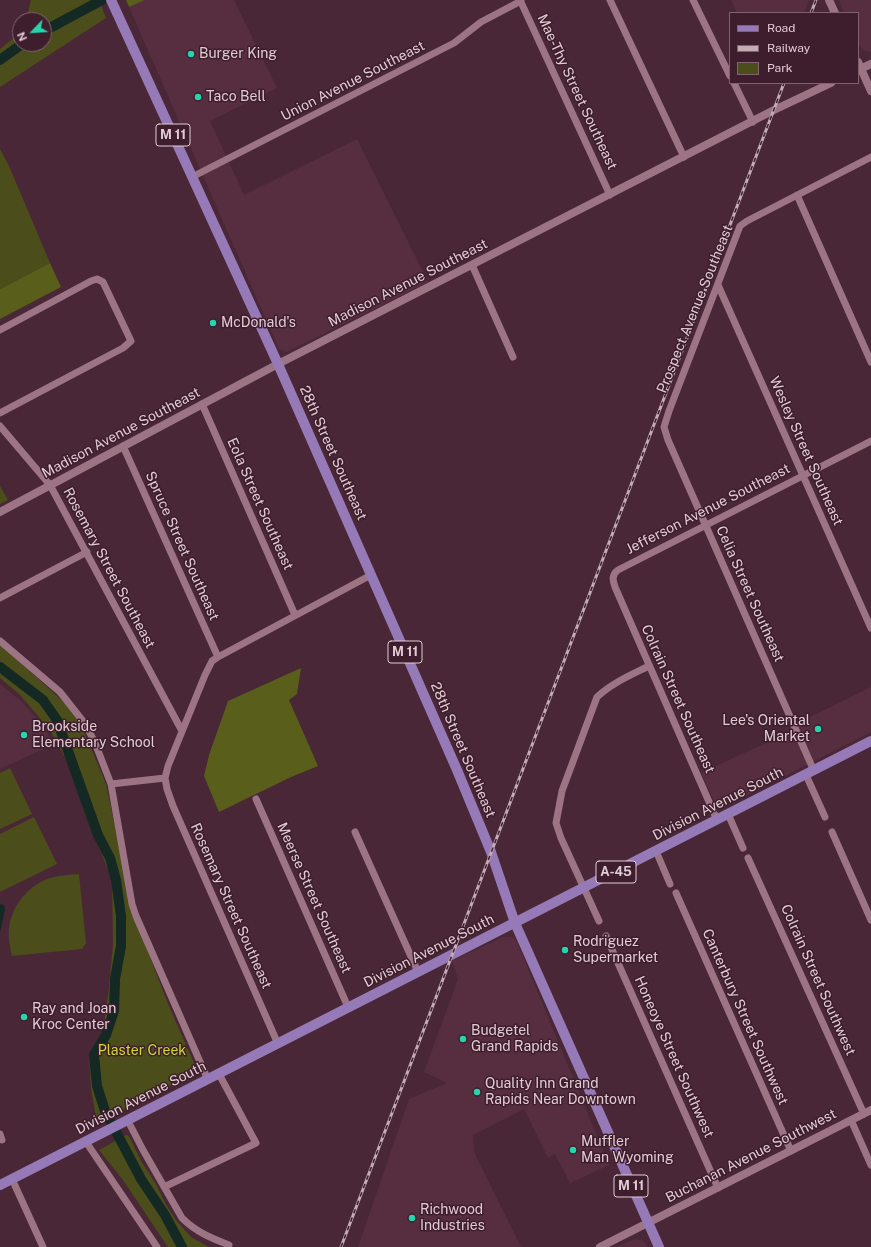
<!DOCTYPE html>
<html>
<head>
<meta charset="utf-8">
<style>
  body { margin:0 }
  #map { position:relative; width:871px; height:1247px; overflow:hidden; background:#492736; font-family:"Public Sans",sans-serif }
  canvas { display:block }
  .legend { position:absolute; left:729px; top:12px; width:130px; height:72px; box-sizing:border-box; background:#3e1d2c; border:1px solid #80636f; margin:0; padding:5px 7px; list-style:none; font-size:12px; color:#e2ccd4 }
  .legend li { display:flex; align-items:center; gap:8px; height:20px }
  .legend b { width:20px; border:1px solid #80636f }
  .north { position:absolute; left:12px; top:12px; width:40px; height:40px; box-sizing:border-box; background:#3e1d2c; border:1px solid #80636f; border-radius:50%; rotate:245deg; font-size:11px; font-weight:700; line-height:16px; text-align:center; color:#e2ccd4 }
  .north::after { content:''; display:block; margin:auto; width:14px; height:18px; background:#24d5ae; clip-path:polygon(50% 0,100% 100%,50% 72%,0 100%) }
</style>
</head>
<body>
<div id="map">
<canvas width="871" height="1247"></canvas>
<ul class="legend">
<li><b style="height:5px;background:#9679b7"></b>Road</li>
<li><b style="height:5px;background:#c4acb5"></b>Railway</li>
<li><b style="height:11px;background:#4b4e1a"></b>Park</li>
</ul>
<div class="north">N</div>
</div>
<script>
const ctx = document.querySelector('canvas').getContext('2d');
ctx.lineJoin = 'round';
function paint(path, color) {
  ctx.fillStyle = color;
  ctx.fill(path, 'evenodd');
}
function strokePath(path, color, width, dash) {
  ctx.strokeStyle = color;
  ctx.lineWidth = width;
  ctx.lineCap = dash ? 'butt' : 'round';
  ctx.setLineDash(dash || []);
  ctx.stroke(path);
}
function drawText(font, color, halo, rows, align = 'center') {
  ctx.font = font + ' "Public Sans",sans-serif';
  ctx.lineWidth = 3;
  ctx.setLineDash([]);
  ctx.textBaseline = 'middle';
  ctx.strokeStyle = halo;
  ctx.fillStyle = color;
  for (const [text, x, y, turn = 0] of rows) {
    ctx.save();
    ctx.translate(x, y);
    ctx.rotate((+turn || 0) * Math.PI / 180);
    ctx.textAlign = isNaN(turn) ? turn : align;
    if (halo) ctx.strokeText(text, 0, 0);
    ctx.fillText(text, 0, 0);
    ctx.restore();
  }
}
const built = new Path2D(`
  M145,0h89l43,88 -67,33 34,74 113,-56 71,143 -141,70 -8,-3 -150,-342z
  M731,0h78l-5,13h-67z
  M839,0h32v52l-6,-1 -7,-7v-31h-14z
  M0,684l22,18 20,23 12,19 -54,25z
  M871,687v45l-149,76 -6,-3 -15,-32 91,-42 -2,-4z
  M503,937h9l5,5 92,223 -39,18 -15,-29 -7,4 -24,-49 -51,26 1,17 47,95h-163l51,-148 38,-16 -23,-11 34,-93 -6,-18z
  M635,1239l9,2 4,6h-32z`);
const green = new Path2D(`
  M31,0h68l7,18 -106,69v-38l20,-16v11h24v-24h-18z
  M0,149l9,17 41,97 -50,26z
  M0,486l8,14 -8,4z
  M0,644l68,62 15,23 23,55 13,61 24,94 25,65 30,68 -101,51 -6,-34 -2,-33 14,-26 5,-34 5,-51 -1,-64 -24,-64 -18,-50 -20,-37 -30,-35 -20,-17z
  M10,768l22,46 -32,15v-56z
  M34,817l23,47 -57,28v-58z
  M79,874l7,69 -4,6 -70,7c-2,-9 -4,-19 -3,-28 3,-24 22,-46 45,-51 8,-2 16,-2 25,-3z
  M126,1135l3,1 12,25 15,23 9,19 11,17 15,17 18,10h-41l-45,-67 -24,-30z`);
const forest = new Path2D(`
  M126,0h19l-16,7z
  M50,263l11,24 -61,32v-30z
  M301,668l-4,26 -8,6 29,66 -27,11 -72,35 -15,-36 5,-21 19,-54z`);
const water = new Path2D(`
  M0,904l4,1 1,5 -5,22z`);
const river = new Path2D(`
  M44,31l58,-31
  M0,60l22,-16
  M0,667l43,33 14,20 41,115 12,23 6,22 5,36v30l-6,33 -1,32 -8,24 -12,20 3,31 8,25 36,68 24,36 17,32`);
const minor = new Path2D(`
  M520,0l90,195
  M610,0l74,157
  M693,0l37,76
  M734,83l19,39
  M192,177l262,-134 27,-21 40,-21
  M797,195l74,167
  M472,265l41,92
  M718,285l153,343
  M0,330l91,-49 6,-2 6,3 28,59 -8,7 -123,65
  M202,404l93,211
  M0,426l50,59 132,246
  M123,446l95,211
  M0,598l87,-46
  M0,641l60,51 26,33 9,18 16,41 21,120 4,12 72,164
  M814,771l-146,-331 -4,-13 5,-16 71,-185 7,-5 124,-64
  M806,775l19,42
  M111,784l54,-6
  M256,799l92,208
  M728,814l15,34
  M717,820l-102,-233c-2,-6 -4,-12 3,-17l253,-129
  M355,832l63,140
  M832,832l39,88
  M656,851l14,33
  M748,858l116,256
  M676,893l115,258
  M599,921l-38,-83 -5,-15 6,-32 35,-94c15,-14 34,-22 52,-31
  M606,936l112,252
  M278,1044l-105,-238 -6,-17 -2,-11 3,-12 37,-91 7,-14 6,-4 153,-82
  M851,1120l20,45
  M128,1121l15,29 39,68c14,14 29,20 47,27
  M0,1134l2,6
  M86,1142l71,105
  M12,1179l31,68
  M164,1187l92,-44 -37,-69`);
const tertiary = new Path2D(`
  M829,0l6,13
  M858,62l13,29
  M858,70l13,-6
  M0,512l278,-148 496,-254 57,-27
  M600,1247l271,-137`);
const primary = new Path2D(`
  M111,0l167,364 179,406 34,82 24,71 144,324
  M0,1185l871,-444`);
const rail = new Path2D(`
  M811,13l5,-13
  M341,1247l443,-1164`);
const markers = [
  [191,54,4,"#24d5ae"],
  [198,97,4,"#24d5ae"],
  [213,323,4,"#24d5ae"],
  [818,729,4,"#24d5ae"],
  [24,735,4,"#24d5ae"],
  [565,950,4,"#24d5ae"],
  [24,1017,4,"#24d5ae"],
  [463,1039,4,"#24d5ae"],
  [477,1092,4,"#24d5ae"],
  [573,1150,4,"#24d5ae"],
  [412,1218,4,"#24d5ae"]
];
const shields = [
  [173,135,34],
  [405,652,34],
  [616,872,40],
  [631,1186,34]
];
const shieldNames = [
  ["M 11",173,135],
  ["M 11",405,652],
  ["A-45",616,872],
  ["M 11",631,1186]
];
const poiNames = [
  ["Burger King",199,54],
  ["Taco Bell",206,97],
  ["McDonald's",221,323],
  ["Lee's Oriental",810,721,"right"],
  ["Market",810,737,"right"],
  ["Brookside",32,727],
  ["Elementary School",32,743],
  ["Rodriguez",573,942],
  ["Supermarket",573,958],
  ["Ray and Joan",32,1009],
  ["Kroc Center",32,1025],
  ["Budgetel",471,1031],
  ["Grand Rapids",471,1047],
  ["Quality Inn Grand",485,1084],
  ["Rapids Near Downtown",485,1100],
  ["Muffler",581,1142],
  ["Man Wyoming",581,1158],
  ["Richwood",420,1210],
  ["Industries",420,1226]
];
const streetNames = [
  ["Union Avenue Southeast",353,81,-27],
  ["Mae-Thy Street Southeast",577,92,65],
  ["Madison Avenue Southeast",408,283,-27],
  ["Prospect Avenue Southeast",695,309,-68],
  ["Madison Avenue Southeast",121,433,-28],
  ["Wesley Street Southeast",806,451,66],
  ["28th Street Southeast",333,453,66],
  ["Eola Street Southeast",260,504,66],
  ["Jefferson Avenue Southeast",708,509,-27],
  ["Spruce Street Southeast",182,546,66],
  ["Rosemary Street Southeast",109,568,62],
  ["Celia Street Southeast",750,594,66],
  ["Colrain Street Southeast",678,699,66],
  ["28th Street Southeast",463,750,67],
  ["Division Avenue South",718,804,-27],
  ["Meerse Street Southeast",314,898,66],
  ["Rosemary Street Southeast",231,906,66],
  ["Division Avenue South",429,951,-27],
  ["Colrain Street Southwest",818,980,66],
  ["Canterbury Street Southwest",745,1017,66],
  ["Honeoye Street Southwest",674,1057,66],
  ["Division Avenue South",141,1098,-27],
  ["Buchanan Avenue Southwest",751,1156,-27]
];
const parkNames = [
  ["Plaster Creek",142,1051]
];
paint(built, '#572e40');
paint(green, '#4b4e1a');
paint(forest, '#595e1b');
paint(water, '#142923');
strokePath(river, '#142923', 10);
strokePath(minor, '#9c7484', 7);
strokePath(tertiary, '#9c7484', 8);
strokePath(primary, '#9679b7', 10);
strokePath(rail, '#c4acb5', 3);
strokePath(rail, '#3e1d2c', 1.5, [4.5]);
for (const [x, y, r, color] of markers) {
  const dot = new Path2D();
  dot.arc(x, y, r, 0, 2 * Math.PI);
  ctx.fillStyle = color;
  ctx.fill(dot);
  strokePath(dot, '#3e1d2c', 1.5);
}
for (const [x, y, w] of shields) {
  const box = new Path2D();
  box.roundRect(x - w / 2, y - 11, w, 22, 3);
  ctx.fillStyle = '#3e1d2c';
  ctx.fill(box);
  strokePath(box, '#e2ccd4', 1);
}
drawText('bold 13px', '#e2ccd4', null, shieldNames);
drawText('14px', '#e2ccd4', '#3e1d2c', poiNames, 'left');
drawText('14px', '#e2ccd4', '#3e1d2c', streetNames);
drawText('14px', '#d0d931', '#3e1d2c', parkNames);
</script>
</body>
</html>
